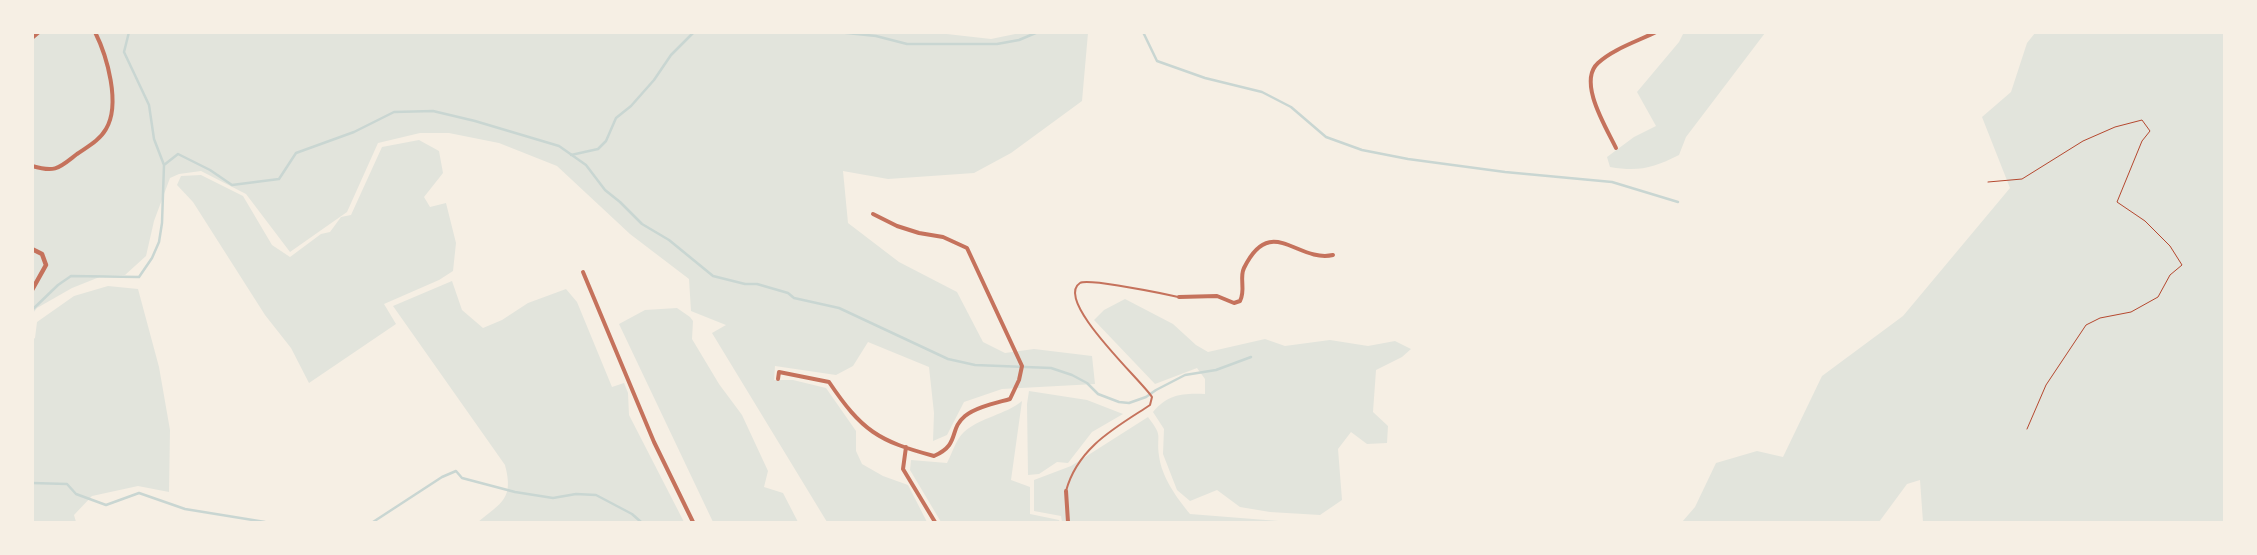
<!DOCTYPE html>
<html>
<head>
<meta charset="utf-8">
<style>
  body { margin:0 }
  #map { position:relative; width:2257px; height:555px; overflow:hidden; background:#f6efe4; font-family:"Golos Text",sans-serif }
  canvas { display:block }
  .frame { position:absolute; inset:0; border:34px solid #f6efe4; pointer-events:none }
</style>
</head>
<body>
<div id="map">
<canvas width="2257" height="555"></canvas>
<div class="frame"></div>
</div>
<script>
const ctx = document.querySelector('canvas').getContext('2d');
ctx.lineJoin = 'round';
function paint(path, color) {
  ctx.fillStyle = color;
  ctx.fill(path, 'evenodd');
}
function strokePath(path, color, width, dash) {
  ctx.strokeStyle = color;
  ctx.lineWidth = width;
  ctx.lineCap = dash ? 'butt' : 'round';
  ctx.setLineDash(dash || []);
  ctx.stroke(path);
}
const green = new Path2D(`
  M929,32l62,7 29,-6h68l-6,68 -71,52 -37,20 -86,6 -45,-8 5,52 51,39 58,30 26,50 22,11 29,-4 58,7 3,28 -93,5 -38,13 -17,33 -14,6 1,-28 -5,-46 -61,-25 -15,24 -17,9 -61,-9 -1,14h19l33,8 30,43v20l6,13 21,12 25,9 19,37h-100l-115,-189 14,-8 -35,-14 -2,-32 -59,-45 -73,-68 -58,-23 -50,-10h-29l-42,10 -31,69 -57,40 -44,-58 -45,-23 -22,3 -9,4 -16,43 -8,35 -21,19 -23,1 -30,12 -35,20 -4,5v-280z
  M1684,32l81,1 -79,104 -7,18c-26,13 -40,17 -69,12l-3,-10 27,-20 22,-11 -19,-34 42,-50z
  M2035,33h189v489h-301l-3,-42 -13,4 -28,38h-197l13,-15 21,-44 41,-12 26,6 39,-81 81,-60 107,-128 -28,-71 29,-25 16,-49z
  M419,140l20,11 4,22 -19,24 6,10 16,-4 10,40 -3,28 -14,9 -55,24 12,20 -87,59 -18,-35 -26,-33 -72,-113 -16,-17 4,-9 20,-1 42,21 29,49 18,12 31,-23 9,-2 11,-15 10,-2 31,-68z
  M452,281l10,29 21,18 19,-8 26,-17 38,-14 11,13 35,85 12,-4 4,10 1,22 55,107h-206c24,-20 36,-23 27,-57l-112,-159z
  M108,286l30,3 21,78 11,63 -1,62 -31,-6 -46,10 -18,19 2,7h-43l-1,-182 3,-2 2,-16 37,-26z
  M1125,299l48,25 23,21 12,7 57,-13 20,7 45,-6 38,6 27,-5 16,8 -9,8 -26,13 -3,42 15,14 -1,17 -20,1 -16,-12 -13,17 4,51 -22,15 -50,-3 -30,-5 -23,-17 -27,11 -13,-11 -14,-36 1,-25 -11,-17c15,-18 30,-19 52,-18v-15l-8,-11 -42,16 -61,-64 10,-10z
  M677,308l13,9 3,4 -1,18 27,45 23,31 26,56 -4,16 19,6 15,29h-85l-94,-198 26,-14z
  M1029,391l58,9 36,14 -31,18 -24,31 -11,-1 -18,12 -11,1 -1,-71z
  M1022,401l-11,79 19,7v27l29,6 1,2h-119l-31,-52 1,-10 36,3c5,-9 9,-24 17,-31 17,-15 41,-17 58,-31z
  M1148,417c16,21 8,16 11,39 3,22 18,42 31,58l101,8h-229l-1,-6 -27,-5v-31l37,-14z`);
const stream = new Path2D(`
  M837,32l39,4 31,8h90l22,-4 19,-8
  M1143,32l14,29 48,17 57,14 29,15 35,30 36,13 46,9 97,13 107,10 66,20
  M571,155l27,-6 8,-8 10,-23 15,-12 23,-26 17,-25 23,-23
  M164,165l14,-11 32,16 22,15 47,-6 17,-26 58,-21 40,-20 39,-1 42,10 84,25 27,19 19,25 15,12 22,22 27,16 44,36 32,8h12l31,9 6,5 45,10 109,51 27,6 76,3 21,7 15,8 11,11 21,8 10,1 17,-6 10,-7 29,-15 31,-5 35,-13
  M32,310l26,-25 13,-9 68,1 13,-19 7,-16 3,-19 2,-58 -10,-26 -5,-34 -25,-53 5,-20
  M32,483l35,1 9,10 30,11 33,-12 46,16 80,13
  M373,522l69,-45 14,-6 6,7 53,14 38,6 23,-4 20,1 36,19 9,8`);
const path = new Path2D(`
  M1988,182l34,-3 61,-38 32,-14 27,-7 8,11 -8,10 -25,61 28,19 25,25 12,19 -12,10 -12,22 -27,15 -31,6 -14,7 -40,60 -19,44`);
const service = new Path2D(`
  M1066,491c11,-41 45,-61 78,-82l6,-4 2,-8c-9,-15 -99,-97 -72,-114 9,-5 84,11 99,14`);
const minor = new Path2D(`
  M32,38l7,-6
  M1616,148c-9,-19 -39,-66 -18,-85 15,-14 40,-22 58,-31
  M32,166c24,7 27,2 45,-12 10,-7 23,-14 29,-25 15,-25 1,-73 -11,-97
  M583,272l71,170 39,80
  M1179,297l38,-1 17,7 6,-2c6,-11 -1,-23 4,-33 27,-55 53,-5 89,-13
  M778,379l1,-7 50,10c33,49 49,59 105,74 27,-12 14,-26 31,-40 11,-9 31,-13 45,-17l9,-19 3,-14 -55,-118 -24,-11 -24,-4 -22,-7 -24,-12
  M906,447l-3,22 32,53
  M1066,491l2,31`);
const tertiary = new Path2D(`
  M32,249l10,5 4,11 -14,25`);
paint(green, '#e2e4dc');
strokePath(stream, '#c9d6d2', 2.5);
strokePath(path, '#b5482f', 1);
strokePath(service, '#c5725c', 2);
strokePath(minor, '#c5725c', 4);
strokePath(tertiary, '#c5725c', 4.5);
</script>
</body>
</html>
